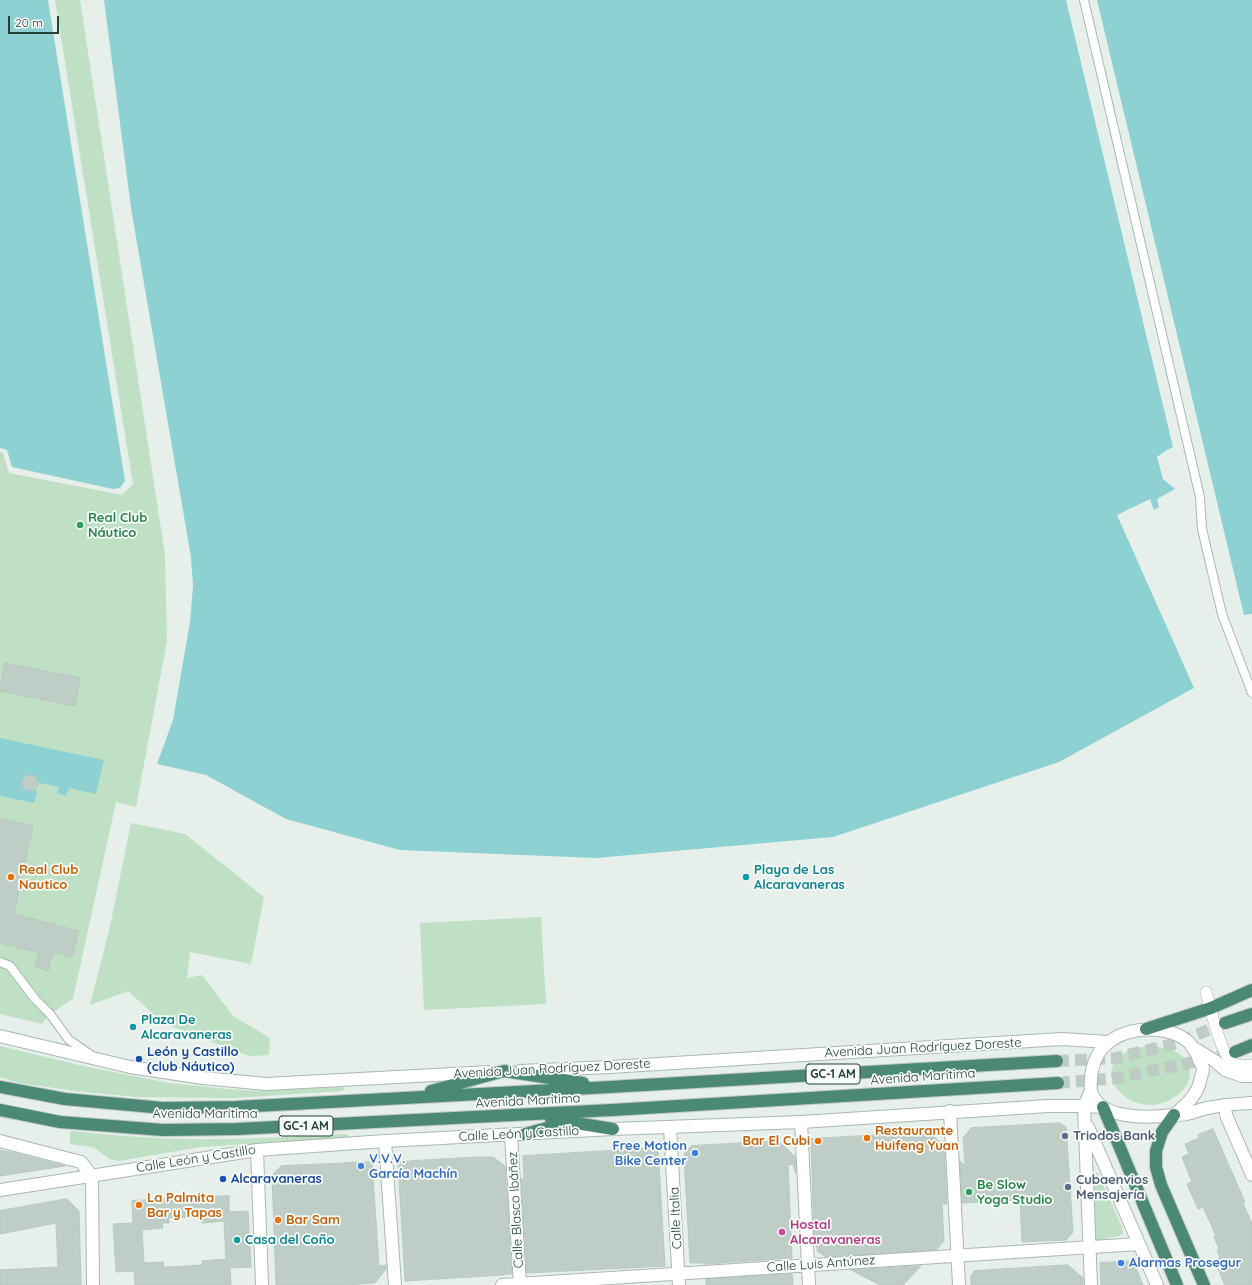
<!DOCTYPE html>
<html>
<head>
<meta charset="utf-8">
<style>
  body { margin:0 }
  #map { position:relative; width:1252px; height:1285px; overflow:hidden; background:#e6efea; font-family:Quicksand,sans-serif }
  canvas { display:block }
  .scale { position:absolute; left:8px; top:16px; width:51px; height:18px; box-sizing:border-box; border:2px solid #244236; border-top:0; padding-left:5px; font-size:12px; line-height:14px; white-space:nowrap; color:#244236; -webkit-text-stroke:3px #f7fbf8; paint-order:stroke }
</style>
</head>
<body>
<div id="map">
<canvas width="1252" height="1285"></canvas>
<div class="scale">20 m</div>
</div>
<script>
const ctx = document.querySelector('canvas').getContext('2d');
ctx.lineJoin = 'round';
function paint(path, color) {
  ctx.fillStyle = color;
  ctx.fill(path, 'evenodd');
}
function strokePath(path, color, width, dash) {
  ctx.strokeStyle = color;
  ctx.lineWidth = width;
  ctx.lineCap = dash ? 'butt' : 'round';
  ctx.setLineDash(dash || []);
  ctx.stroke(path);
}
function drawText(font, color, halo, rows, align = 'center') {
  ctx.font = font + ' Quicksand,sans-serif';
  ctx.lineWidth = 3.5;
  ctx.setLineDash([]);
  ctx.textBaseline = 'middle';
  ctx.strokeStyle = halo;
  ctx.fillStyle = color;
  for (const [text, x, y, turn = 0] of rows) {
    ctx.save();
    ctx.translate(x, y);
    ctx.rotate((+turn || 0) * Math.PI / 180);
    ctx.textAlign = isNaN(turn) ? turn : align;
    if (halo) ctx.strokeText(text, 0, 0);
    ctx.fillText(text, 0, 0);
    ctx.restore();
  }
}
const green = new Path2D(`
  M55,0h25l85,555 2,86 -31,166 -20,-5 -43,197 -23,15 -8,10 -42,-10v-562l3,1 6,20 113,22 11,-11z
  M131,823l54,11 79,63 -13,67 -61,-12 -3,26 15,-3 31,41 37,22 -1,17 -20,1 -86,-33 -35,-32 -38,14 19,-74z
  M541,917l5,87 -122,6 -4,-87z
  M0,1046l83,20 86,17 58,6 32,2 83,-4 3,2 -3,2 -108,7 -97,-1 -62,-6 -56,-8 -19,-6z
  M1148,1046c16,1 35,3 41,21 3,9 -1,18 -8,25 -47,43 -111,-35 -33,-46z
  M70,1131c38,4 77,7 115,8 54,1 108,-2 161,-5l3,2 -2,2 -147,9 -81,14 -9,-2 -17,-12 -23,-3z
  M1092,1172l6,1 24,54 1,6 -3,3 -21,4h-3l-1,-3z`);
const water = new Path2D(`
  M0,0h48l77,481 -5,7 -7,1 -101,-22 -5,-17 -7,-2z
  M104,0h962l107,447 -6,3 -10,7 6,22 12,10 -18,10 2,8 -5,3 -4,-11 -33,16 77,173 -135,74 -226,75 -237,21 -196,-8 -114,-31 -80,-44 -49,-11 16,-44 17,-98 3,-36 -2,-29 -60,-349z
  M1097,0h155v614l-8,1z
  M0,738l104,22 -8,34 -27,-6 -3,8 -9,-3 2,-6 -20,-4 -3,-6 -5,-2 -7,3 -2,8 5,5 8,-1 2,2 -3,11 -34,-7z`);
const building = new Path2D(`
  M5,663l75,15 -5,28 -75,-15z
  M22 783a8 8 0 1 1 16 0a8 8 0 1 1-16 0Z
  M0,819l33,7 -19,88 65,17 -7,26 -19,-5 -5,19 -13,-4 4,-14 -39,-10z
  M1060,1123l6,4 7,105 -7,8 -44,2 -2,-42 -58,3 -2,-42 5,5 -2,-28 8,-10z
  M1213,1129l32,73 -2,1 9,21v61h-27l-11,-25 6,-2 -3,-8 2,-1 -5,-12 2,-1 -13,-29 -5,2 -11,-25 5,-2 -10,-25 7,-3 -4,-10 14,-6 -1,-3z
  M929,1132l15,14 3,58h-5l2,37 -8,9 -110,7 -8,-5 -4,-13 -3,-100z
  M778,1141l17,15 1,18 -3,-10 -5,1 4,93 -87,6v-1h-15l-6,-109 7,-8z
  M658,1148l7,118 -138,7 -6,-95 3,2 -1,-24z
  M0,1150l19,4 46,12 -65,10z
  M476,1157h17l12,9 7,108h-8v1l-99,6 -7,-119z
  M372,1162l7,104 7,-1v4l-11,14 -28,2h-71l-4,-110 9,-9z
  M229,1196v16l19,-1 3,56 -21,1 1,17h-96l-1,-14 -18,1 -3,-48 20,-1 -1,-22zM195,1217v1h7v5l22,-2 2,38 -24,2v4l-32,2h-6l-1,-5 -19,1 -2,-33 21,-2 -1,-5h7v-5z
  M67,1199l12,12 2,74h-81v-15l58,-3 -2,-44 -56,11v-23z
  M1133,1261l10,24h-42l-1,-22z
  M1068,1265l15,13v7h-112v-9l3,-5z
  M921,1266l-18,19h-23l-29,-15z
  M792,1274l1,11h-87v-6z`);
const trunkTunnel = new Path2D(`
  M1057,1061l59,-3 61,-15 48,-20
  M1058,1083l59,-5 67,-14 51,-12`);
const service = new Path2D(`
  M1084,0l116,497 2,32 20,85 30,79
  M0,962l10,4 25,33 15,15 19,26 22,15`);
const pedestrian = new Path2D(`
  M1206,992c4,15 15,61 25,70 6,5 14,4 21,3`);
const minor = new Path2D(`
  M1091,1091l-7,15 7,179
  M1225,1105l1,10 26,60
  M950,1111l9,174
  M801,1122l8,163
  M670,1127l9,158
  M1088,1127l69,158
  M511,1135l9,150
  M0,1141l81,21 11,14 1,109
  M385,1141l10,144
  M257,1150l5,135
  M502,1285l637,-41`);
const tertiary = new Path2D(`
  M0,1036l130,31 73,11 63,6 224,-12
  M1194,1048l21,13 10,9 17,6h10
  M520,1071l90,-4 452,-28 46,3
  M1174,1115c13,-11 24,-20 27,-38 1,-2 2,-6 2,-9 -1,-3 -4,-7 -5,-11 -3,-6 -6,-13 -12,-17 -8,-6 -18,-9 -28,-10 -34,-3 -65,12 -67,49 0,3 -1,8 0,12 8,29 57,27 81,24 4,0 10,0 15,-1 8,-2 17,-6 26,-7 13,-3 26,-3 39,-4
  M0,1190l257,-40 128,-9 228,-12 188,-7 247,-16h36l19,1`);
const trunk = new Path2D(`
  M1225,1023l27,-9
  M1146,1029l65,-21 41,-18
  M1235,1052l17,-7
  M0,1087l65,12 98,9 73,-1 374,-20 447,-26
  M431,1091l73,-20 79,12
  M1103,1107l74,178
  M0,1110l60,12 103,8 74,-1 375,-19 446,-27
  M1174,1115l-12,17 -6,19v16l5,18 43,100
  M551,1119l62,10
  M525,1134l40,-11`);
const markers = [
  [80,525,4,"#2e9e5b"],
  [11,877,4,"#e8710a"],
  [746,877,4,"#0f9aa8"],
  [133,1027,4,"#0f9aa8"],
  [139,1059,4,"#1a4fb4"],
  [1065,1136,4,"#5c6f8a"],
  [867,1138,4,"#e8710a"],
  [818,1141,4,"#e8710a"],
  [695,1153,4,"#3f7fe0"],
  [361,1166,4,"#3f7fe0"],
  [223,1179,4,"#1a4fb4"],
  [1068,1187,4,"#5c6f8a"],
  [969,1192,4,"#2e9e5b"],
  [139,1205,4,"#e8710a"],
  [278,1220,4,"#e8710a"],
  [782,1232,4,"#d1479c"],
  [237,1240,4,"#0f9aa8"],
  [1121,1263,4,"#3f7fe0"]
];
const shields = [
  [833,1074,54],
  [306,1126,54]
];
const shieldNames = [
  ["GC-1 AM",833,1074],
  ["GC-1 AM",306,1126]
];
const leisureNames = [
  ["Real Club",88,518],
  ["Náutico",88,533],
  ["Be Slow",977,1185],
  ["Yoga Studio",977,1200]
];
const foodNames = [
  ["Real Club",19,870],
  ["Nautico",19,885],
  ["Restaurante",875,1131],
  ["Huifeng Yuan",875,1146],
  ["Bar El Cubi",810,1141,"right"],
  ["La Palmita",147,1198],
  ["Bar y Tapas",147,1213],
  ["Bar Sam",286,1220]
];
const cultureNames = [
  ["Playa de Las",754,870],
  ["Alcaravaneras",754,885],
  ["Plaza De",141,1020],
  ["Alcaravaneras",141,1035],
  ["Casa del Coño",245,1240]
];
const streetNames = [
  ["Avenida Juan Rodríguez Doreste",923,1048,-3],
  ["Avenida Juan Rodríguez Doreste",552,1069,-3],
  ["Avenida Marítima",923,1077,-4],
  ["Avenida Marítima",528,1101,-3],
  ["Avenida Marítima",205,1114],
  ["Calle León y Castillo",519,1134,-3],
  ["Calle León y Castillo",196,1159,-9],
  ["Calle Blasco Ibáñez",516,1210,-93],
  ["Calle Italia",676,1218,-93],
  ["Calle Luis Antúnez",821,1264,-4]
];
const transitNames = [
  ["León y Castillo",147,1052],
  ["(club Náutico)",147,1067],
  ["Alcaravaneras",231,1179]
];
const serviceNames = [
  ["Triodos Bank",1073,1136],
  ["Cubaenvios",1076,1180],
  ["Mensajería",1076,1195]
];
const shopNames = [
  ["Free Motion",687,1146,"right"],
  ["Bike Center",687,1161,"right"],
  ["V.V.V.",369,1159],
  ["García Machín",369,1174],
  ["Alarmas Prosegur",1129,1263]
];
const hotelNames = [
  ["Hostal",790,1225],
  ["Alcaravaneras",790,1240]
];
paint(green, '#bfe0c4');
paint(water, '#8ed1d3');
paint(building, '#becdc5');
strokePath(building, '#b8c9c0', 1);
strokePath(trunkTunnel, '#bfccc6', 12, [12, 6]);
strokePath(service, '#a8b8b0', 10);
strokePath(pedestrian, '#a8b8b0', 12);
strokePath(minor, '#a8b8b0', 14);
strokePath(tertiary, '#a8b8b0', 14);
strokePath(trunk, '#c2cac7', 14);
strokePath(service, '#fff', 8);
strokePath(pedestrian, '#fff', 11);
strokePath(minor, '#fff', 12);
strokePath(tertiary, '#fff', 12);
strokePath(trunk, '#4c8974', 12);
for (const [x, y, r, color] of markers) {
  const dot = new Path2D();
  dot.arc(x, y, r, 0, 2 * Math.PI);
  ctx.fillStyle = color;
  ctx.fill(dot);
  strokePath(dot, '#f7fbf8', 1.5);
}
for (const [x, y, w] of shields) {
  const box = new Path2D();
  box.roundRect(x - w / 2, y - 10, w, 20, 3);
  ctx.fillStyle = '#f7fbf8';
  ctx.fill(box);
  strokePath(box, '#244236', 1);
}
drawText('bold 12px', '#244236', null, shieldNames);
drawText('bold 13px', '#27864d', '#f7fbf8', leisureNames, 'left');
drawText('bold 13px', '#c56008', '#f7fbf8', foodNames, 'left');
drawText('bold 13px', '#0d838f', '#f7fbf8', cultureNames, 'left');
drawText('13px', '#244236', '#f7fbf8', streetNames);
drawText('bold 13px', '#164399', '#f7fbf8', transitNames, 'left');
drawText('bold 13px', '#4e5e75', '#f7fbf8', serviceNames, 'left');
drawText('bold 13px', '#366cbe', '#f7fbf8', shopNames, 'left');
drawText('bold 13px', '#b23c85', '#f7fbf8', hotelNames, 'left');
</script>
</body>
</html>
